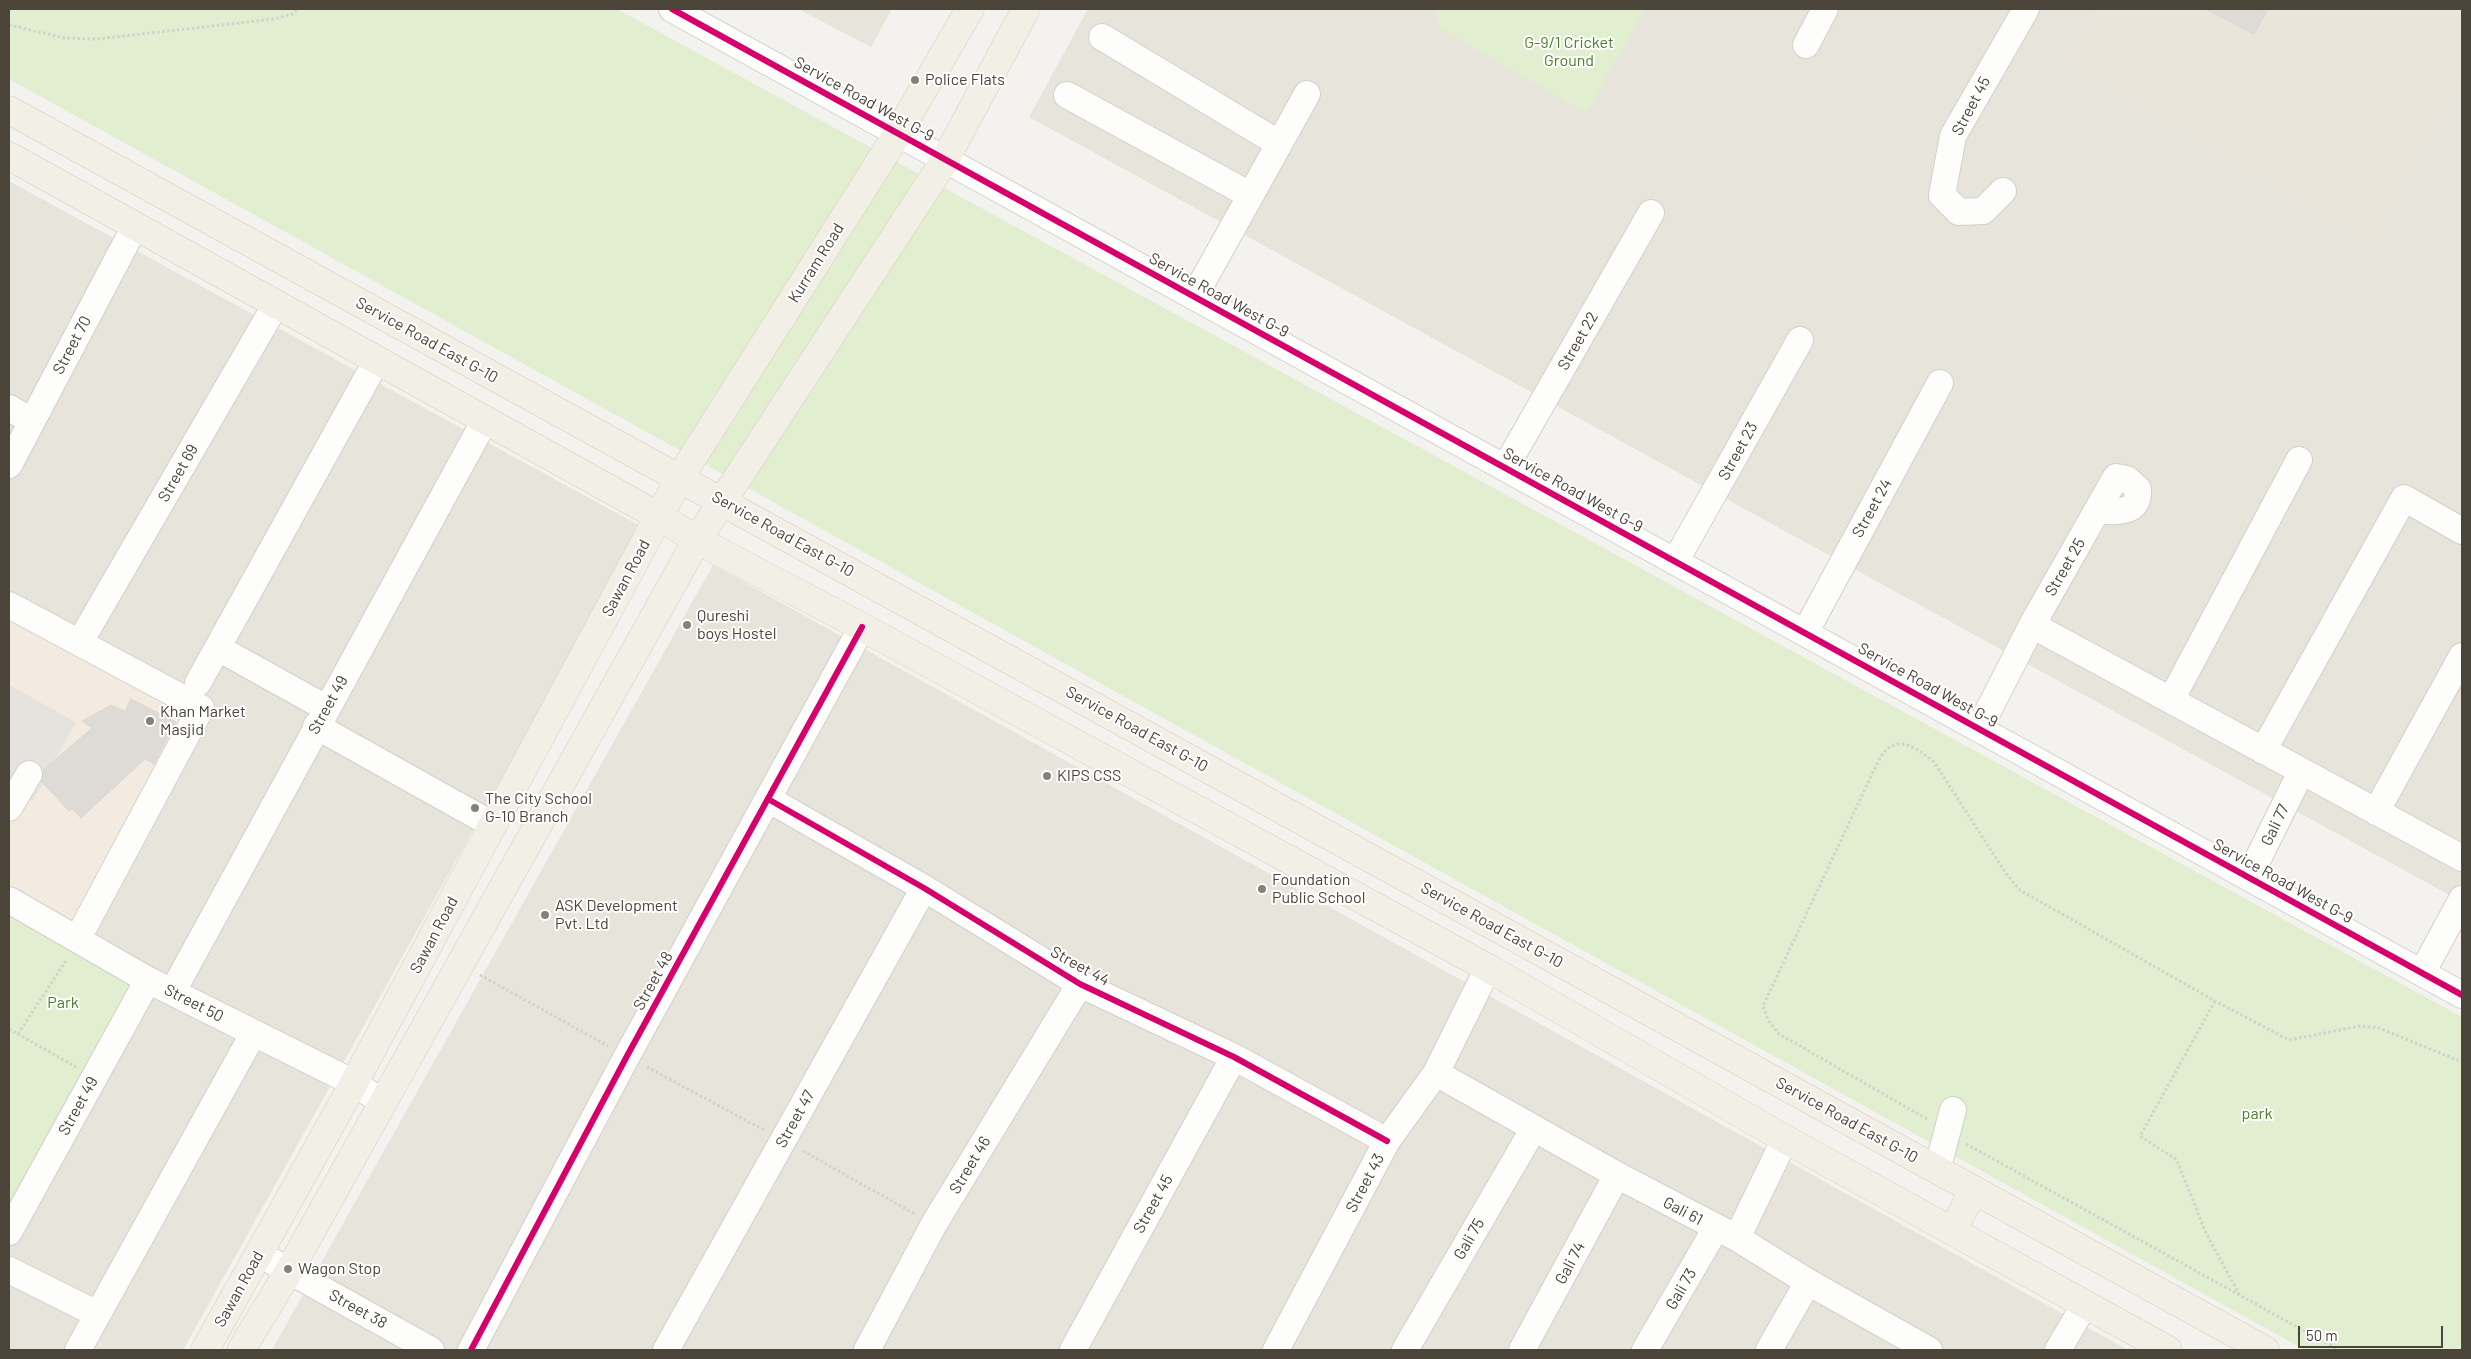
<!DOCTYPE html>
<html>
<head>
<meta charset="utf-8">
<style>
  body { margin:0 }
  #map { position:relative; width:2471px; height:1359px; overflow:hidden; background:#f4f2ee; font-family:Barlow,sans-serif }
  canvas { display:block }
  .frame { position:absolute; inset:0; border:10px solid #4b4439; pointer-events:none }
  .scale { position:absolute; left:2298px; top:1326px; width:145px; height:22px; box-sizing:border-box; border:2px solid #4b4439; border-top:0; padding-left:6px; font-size:15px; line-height:18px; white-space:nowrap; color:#4b4439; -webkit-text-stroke:4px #fff; paint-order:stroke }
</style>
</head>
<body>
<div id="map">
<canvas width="2471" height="1359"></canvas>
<div class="frame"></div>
<div class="scale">50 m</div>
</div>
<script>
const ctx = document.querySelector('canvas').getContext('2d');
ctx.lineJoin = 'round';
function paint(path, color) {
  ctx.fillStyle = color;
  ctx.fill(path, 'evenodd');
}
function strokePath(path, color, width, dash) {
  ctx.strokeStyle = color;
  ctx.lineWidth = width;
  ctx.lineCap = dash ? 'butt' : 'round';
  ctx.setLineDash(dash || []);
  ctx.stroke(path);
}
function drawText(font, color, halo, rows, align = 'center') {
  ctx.font = font + ' Barlow,sans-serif';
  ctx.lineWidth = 4;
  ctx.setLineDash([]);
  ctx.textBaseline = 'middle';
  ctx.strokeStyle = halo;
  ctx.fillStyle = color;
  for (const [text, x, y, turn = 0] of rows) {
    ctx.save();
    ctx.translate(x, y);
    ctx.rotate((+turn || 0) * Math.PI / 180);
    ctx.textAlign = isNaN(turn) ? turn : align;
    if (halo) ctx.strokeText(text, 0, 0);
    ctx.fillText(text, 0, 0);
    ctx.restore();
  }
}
const residential = new Path2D(`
  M798,9h94l-21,38z
  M1088,9h1374v893l-1433,-785z
  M9,181l633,346 -459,823h-174z
  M713,565l1415,785h-1856z`);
const commercial = new Path2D(`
  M9,612l179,97 -112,217 -67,-38z`);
const education = new Path2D(`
  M2093,9h369v68l-89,170 -308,-184z`);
const green = new Path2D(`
  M9,9h608l1845,1008v333h-157l-2296,-1271z
  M1437,9h208l-59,104 -147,-85z
  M9,910l127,72 -127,238z`);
const parking = new Path2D(`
  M9,685l67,37 -43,79 -24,-13z`);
const building = new Path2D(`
  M2206,9h62l-14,25z
  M131,699l45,23 -22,42 -9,-5 -64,59 -9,-9 -3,2 -27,-29 1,-12 49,-42 -10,-7 29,-16 14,6z`);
const path = new Path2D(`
  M9,25l56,13 32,1 177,-20 18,-5 6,-5
  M480,975l128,71
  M2215,1001l-75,135 37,24 28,71 34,63
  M9,1029l67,38
  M18,1034l49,-75
  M647,1067l117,63
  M1927,1119l-148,-85 -11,-14 -5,-14 110,-234c4,-6 7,-16 12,-21 15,-17 37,1 49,11l73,113 13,15 195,111 74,39 71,-14 19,2 83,34
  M1966,1144l373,206
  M803,1151l112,63`);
const minor = new Path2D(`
  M672,9l1790,986
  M1102,37l176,106
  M1806,45l19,-36
  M1067,95l183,100
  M2003,191l-20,20 -24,1 -17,-17 11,-59 73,-127
  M1194,297l113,-203
  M9,408l23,13
  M9,465l126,-239
  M1505,468l146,-255
  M1675,562l125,-222
  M9,605l192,103 -123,230
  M2032,625l430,233
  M1805,633l135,-250
  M80,642l196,-338
  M218,648l108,60
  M198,683l179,-323
  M2171,700l128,-240
  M316,726l177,99
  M1979,729l53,-104 84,-148 11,2 11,10c1,20 -12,23 -30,22l-5,-6
  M2263,751l141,-253 58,33
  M768,799l156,89 156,96 154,73 153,84
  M9,808l20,-34
  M2376,812l86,-156
  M2249,877l52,-105
  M9,900l139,80 206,103 28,19
  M2422,973l40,-74
  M173,991l312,-571
  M1436,1073l181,102 120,63 71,44 121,68
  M1937,1170l16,-60
  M9,1232l139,-252
  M1737,1238l48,-99
  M259,1254l172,96
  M9,1270l88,44
  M78,1350l175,-316
  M471,1350l156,-294 235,-429
  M666,1350l258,-462
  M867,1350l67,-126 146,-240
  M1073,1350l161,-293
  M1276,1350l111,-209 49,-68 52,-105
  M1405,1350l129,-222
  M1522,1350l95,-175
  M1645,1350l71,-122
  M1769,1350l39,-68
  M2058,1350l27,-46`);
const major = new Path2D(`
  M9,110l2256,1240
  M9,156l651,361 37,23 165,87 626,341 297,171 383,211
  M1952,1231l22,-41
  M205,1350l149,-267 325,-604 219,-346 72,-124
  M241,1350l48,-79 408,-731 248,-380 81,-151`);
const cycleway = new Path2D(`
  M672,9l1790,986
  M768,799l156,89 156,96 154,73 153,84
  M471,1350l156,-294 235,-429`);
const markers = [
  [915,80,5,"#868178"],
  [687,625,5,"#868178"],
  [150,721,5,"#868178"],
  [1047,776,5,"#868178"],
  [475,808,5,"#868178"],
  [1262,889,5,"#868178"],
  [545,915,5,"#868178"],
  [288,1269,5,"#868178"]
];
const parkNames = [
  ["G-9/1 Cricket",1569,43],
  ["Ground",1569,61],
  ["Park",63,1003],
  ["park",2257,1114]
];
const poiNames = [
  ["Police Flats",925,80],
  ["Qureshi",697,616],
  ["boys Hostel",697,634],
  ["Khan Market",160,712],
  ["Masjid",160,730],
  ["KIPS CSS",1057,776],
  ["The City School",485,799],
  ["G-10 Branch",485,817],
  ["Foundation",1272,880],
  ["Public School",1272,898],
  ["ASK Development",555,906],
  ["Pvt. Ltd",555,924],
  ["Wagon Stop",298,1269]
];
const streetNames = [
  ["Service Road West G-9",864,99,29],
  ["Street 45",1971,106,-62],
  ["Kurram Road",816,263,-58],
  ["Service Road West G-9",1219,295,29],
  ["Service Road East G-10",427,340,29],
  ["Street 22",1578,341,-60],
  ["Street 70",72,345,-62],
  ["Street 23",1738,451,-61],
  ["Street 69",178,473,-60],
  ["Service Road West G-9",1573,490,29],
  ["Street 24",1872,508,-61],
  ["Service Road East G-10",783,534,29],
  ["Street 25",2065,567,-60],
  ["Sawan Road",626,578,-62],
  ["Service Road West G-9",1928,685,29],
  ["Street 49",328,705,-61],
  ["Service Road East G-10",1137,729,29],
  ["Gali 77",2275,825,-64],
  ["Service Road West G-9",2283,881,29],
  ["Service Road East G-10",1492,925,29],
  ["Sawan Road",434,935,-62],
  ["Street 44",1080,966,29],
  ["Street 48",653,981,-61],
  ["Street 50",194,1003,27],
  ["Street 49",78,1106,-61],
  ["Street 47",795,1119,-61],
  ["Service Road East G-10",1847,1120,29],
  ["Street 46",970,1165,-59],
  ["Street 43",1365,1183,-62],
  ["Street 45",1153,1204,-61],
  ["Gali 61",1683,1211,28],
  ["Gali 75",1469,1239,-60],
  ["Gali 74",1570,1263,-62],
  ["Sawan Road",239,1289,-61],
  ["Gali 73",1681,1289,-60],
  ["Street 38",358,1309,29]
];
paint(residential, '#e7e4dc');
paint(commercial, '#f3ebdf');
paint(education, '#eae5da');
paint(green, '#e1eecf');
paint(parking, '#e6e3df');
paint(building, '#dedbd6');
strokePath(building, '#dcd9d4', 1);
strokePath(minor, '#d2d0cb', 28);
strokePath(major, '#d6cebb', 29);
strokePath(path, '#d3d2cc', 3, [2.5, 2.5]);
strokePath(minor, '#fdfdfc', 26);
strokePath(major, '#f2efe6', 28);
strokePath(cycleway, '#d6006c', 6);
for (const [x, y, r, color] of markers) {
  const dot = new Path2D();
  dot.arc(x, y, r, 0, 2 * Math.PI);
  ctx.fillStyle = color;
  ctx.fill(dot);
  strokePath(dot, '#fff', 2);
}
drawText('16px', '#4a7f2a', '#fff', parkNames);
drawText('16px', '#4b4439', '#fff', poiNames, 'left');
drawText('16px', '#4b4439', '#fff', streetNames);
</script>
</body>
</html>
